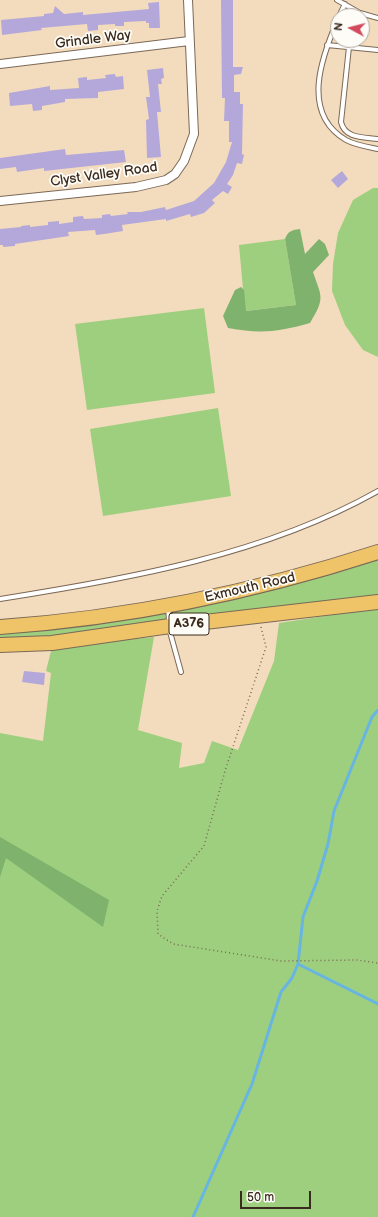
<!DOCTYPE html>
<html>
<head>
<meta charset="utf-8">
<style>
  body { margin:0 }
  #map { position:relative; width:378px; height:1217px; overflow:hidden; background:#f3dcbd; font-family:"Balsamiq Sans",sans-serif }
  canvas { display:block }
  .north { position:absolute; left:330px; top:8px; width:40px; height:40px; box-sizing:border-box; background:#fdfcf7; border:1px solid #afa8a0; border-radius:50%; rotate:277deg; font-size:11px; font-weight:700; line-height:16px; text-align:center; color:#3b2a1e }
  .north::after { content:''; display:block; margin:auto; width:14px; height:18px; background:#d1495b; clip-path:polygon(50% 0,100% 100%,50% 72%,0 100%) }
  .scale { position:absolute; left:240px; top:1191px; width:71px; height:18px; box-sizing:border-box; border:2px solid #3b2a1e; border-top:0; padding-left:5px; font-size:12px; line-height:14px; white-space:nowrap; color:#3b2a1e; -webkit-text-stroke:3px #fdfcf7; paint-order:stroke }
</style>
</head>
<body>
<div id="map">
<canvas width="378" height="1217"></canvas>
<div class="north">N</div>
<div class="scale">50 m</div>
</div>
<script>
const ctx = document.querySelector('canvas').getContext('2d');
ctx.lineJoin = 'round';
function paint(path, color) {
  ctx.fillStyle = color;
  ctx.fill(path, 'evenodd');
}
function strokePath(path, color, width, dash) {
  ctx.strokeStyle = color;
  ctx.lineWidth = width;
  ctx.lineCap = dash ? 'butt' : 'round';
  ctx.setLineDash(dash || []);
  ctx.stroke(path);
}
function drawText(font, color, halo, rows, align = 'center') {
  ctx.font = font + ' "Balsamiq Sans",sans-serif';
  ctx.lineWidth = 3.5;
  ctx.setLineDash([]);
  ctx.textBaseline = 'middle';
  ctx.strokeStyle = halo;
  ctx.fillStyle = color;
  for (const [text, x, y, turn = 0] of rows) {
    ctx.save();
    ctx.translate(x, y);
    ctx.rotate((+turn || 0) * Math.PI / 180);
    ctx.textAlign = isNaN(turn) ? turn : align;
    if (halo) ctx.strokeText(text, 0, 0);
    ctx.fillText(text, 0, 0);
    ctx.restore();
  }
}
const green = new Path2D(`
  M373,188h5v169l-15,-7 -18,-25 -13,-34 1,-27 5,-31 15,-33z
  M285,239l11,66 -51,6 -6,-66z
  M204,308l11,85 -128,17 -12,-86z
  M218,408l13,88 -128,20 -13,-87z
  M378,556v41l-286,37 -92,8v-10l58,-4z
  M378,608v609h-378v-484l43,8 8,-68 -5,-2 6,-24 102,-10 -16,93 44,13 -3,25 25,-5 8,-22 26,9 36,-89 5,-38z`);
const forest = new Path2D(`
  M300,229l5,25 14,-15 6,5 4,11 -16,17c9,26 12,26 -3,51 -32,9 -50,11 -82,5l-5,-12 12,-26 6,-3 3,3 2,21 50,-6 -11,-66c3,-8 7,-9 15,-10z
  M0,837l109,63 -6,27 -97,-69 -6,19z`);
const stream = new Path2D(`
  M298,964l80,40
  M193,1217l59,-133 29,-92 11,-14 6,-14 5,-47 14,-36 11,-37 6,-33 38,-94 6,-7`);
const building = new Path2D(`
  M221,0h12v67h10l-2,7 -7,1v17h6v12h3l-1,50 2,1 -2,9 -5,-1 -4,12 -6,9 5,3 -4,7 -5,-3 -11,9 3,3 -11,10 -13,4 -1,-3 -24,7v-2l-44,6 1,6 -19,3 -8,1 -1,-5 -27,2 1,4 -54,8v2l-12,1v-2h-3v-16l21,-2v-1l9,-1v2l18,-2v-3l11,-1v3l14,-2v-5l10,-1 1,3 18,-1v-3l8,-1 1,2 17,-2 -1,-2h14l24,-5 1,3 28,-9 20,-18 12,-21 6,-20h-3v-21h-5l1,-23h-3z
  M159,2l1,26h-11v-5h-3v-2l-22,1v4h-9v-2l-17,1v5l-10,1 -1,-7 -46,4 1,2 -40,5 -1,-15 43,-4v-2l9,-1 2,-7 9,8 19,-2v3l66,-6 -1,-6z
  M163,68l1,10 -3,1 1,5h-4l3,28h-4l4,45 -14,1 -1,-38 3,-1 -3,-22h4l-3,-27z
  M115,74l1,3 7,-1 1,13 -26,3v6l-33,1v3l-23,4v4l-9,1 -1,-7 -22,2 -1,-13 41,-7v4l29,-2 -1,-10 9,-1v3l19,-2 -1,-3z
  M65,149l1,6 58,-5 2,12 -82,9v-3l-27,4 -1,-5 -16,2v-11z
  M342,171l6,8 -10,9 -7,-8z
  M24,671l21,2 -1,12 -22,-3z`);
const path = new Path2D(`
  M261,627l5,20 -41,124 -21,75 -42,50 -5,15 1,23 15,10 108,17 76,-1 21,3`);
const lane = new Path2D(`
  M337,0l23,13 18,5
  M339,16l6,-12
  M338,19c-16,37 -38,94 8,121 9,5 22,7 32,9
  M327,45l51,5
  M349,47l-8,75c4,17 23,15 37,17
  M0,599c127,-20 265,-44 378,-108
  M168,608l2,24 11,40`);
const street = new Path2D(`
  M0,64l189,-23
  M0,201l136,-14 30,-7 9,-6 9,-13 10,-27 -6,-134`);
const highway = new Path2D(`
  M0,627c129,-9 255,-35 378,-75
  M0,645l52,-2 118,-17 208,-24`);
const shields = [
  [189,624,40]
];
const shieldNames = [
  ["A376",189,624]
];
const streetNames = [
  ["Grindle Way",93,40,-7],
  ["Clyst Valley Road",104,175,-8],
  ["Exmouth Road",250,588,-13]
];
paint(green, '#9dcf7e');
paint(forest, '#7eb26d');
strokePath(stream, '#69b5e2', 3);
paint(building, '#b4a8da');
strokePath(lane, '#7b6856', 6);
strokePath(street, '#7b6856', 10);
strokePath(highway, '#7b6856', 16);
strokePath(path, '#7b6856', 1.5, [1, 3]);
strokePath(lane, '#fff', 4);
strokePath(street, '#fff', 8);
strokePath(highway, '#efc469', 14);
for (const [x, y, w] of shields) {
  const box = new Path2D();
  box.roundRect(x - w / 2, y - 11, w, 22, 3);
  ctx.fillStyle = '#fdfcf7';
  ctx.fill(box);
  strokePath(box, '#3b2a1e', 1);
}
drawText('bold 13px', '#3b2a1e', null, shieldNames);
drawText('14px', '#3b2a1e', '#fdfcf7', streetNames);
</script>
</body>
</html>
